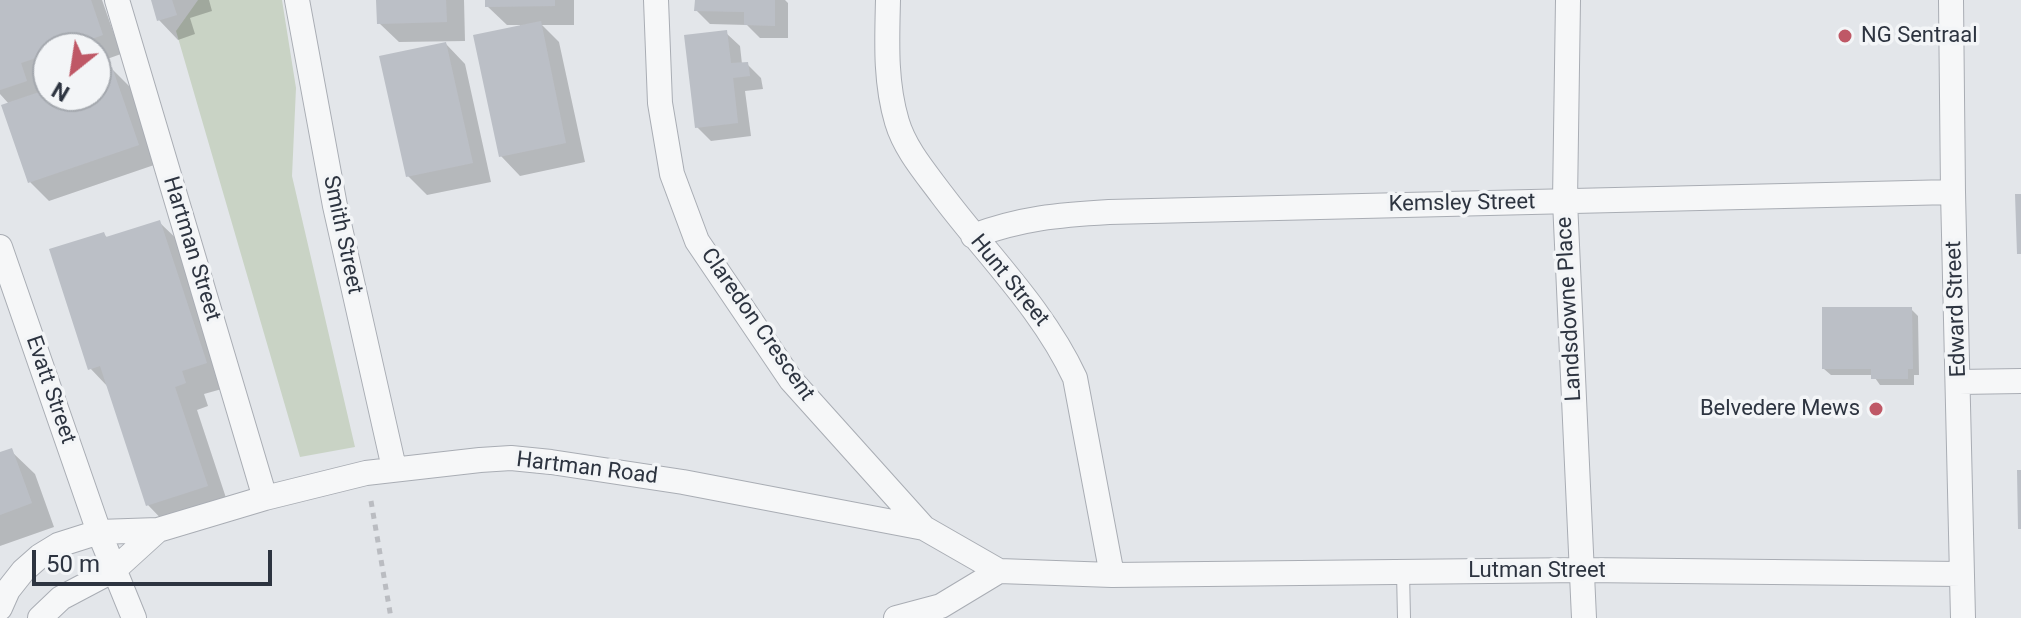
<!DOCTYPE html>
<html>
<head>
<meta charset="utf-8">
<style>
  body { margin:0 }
  #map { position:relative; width:2021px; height:618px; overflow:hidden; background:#e3e6ea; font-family:Roboto,sans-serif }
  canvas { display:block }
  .north { position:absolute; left:32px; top:32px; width:80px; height:80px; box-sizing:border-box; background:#f3f5f7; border:2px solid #a4a8ae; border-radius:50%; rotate:210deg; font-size:22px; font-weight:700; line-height:32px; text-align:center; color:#2d3440 }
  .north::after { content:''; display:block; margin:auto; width:28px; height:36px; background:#bf5866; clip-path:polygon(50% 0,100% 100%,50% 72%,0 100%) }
  .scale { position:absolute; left:32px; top:550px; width:240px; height:36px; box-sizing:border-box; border:4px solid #2d3440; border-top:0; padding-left:10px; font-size:24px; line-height:28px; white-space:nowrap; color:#2d3440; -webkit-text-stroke:6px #f3f5f7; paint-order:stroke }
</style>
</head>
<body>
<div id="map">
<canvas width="2021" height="618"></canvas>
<div class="north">N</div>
<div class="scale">50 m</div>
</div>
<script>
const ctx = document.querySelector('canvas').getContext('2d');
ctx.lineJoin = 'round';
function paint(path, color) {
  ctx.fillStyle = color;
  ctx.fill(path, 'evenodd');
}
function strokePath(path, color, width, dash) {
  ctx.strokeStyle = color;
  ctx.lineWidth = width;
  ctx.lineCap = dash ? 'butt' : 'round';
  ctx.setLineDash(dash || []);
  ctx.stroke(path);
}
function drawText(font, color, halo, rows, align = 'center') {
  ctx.font = font + ' Roboto,sans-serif';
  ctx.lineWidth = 7;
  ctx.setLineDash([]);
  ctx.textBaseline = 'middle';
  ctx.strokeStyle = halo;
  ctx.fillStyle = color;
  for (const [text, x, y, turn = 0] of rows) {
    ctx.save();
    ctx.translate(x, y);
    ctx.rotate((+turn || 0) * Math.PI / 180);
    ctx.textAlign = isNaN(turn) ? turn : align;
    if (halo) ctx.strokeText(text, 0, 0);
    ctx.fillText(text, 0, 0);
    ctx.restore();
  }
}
const green = new Path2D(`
  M198,0h84l14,88 -4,88 63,271 -55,10 -124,-426z`);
const shadow = new Path2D(`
  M0,0h102l19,54 -25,9v-15h-48v32l-9,3 4,10 5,-2v5h48v-22l16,-5 19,19 26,76 -108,37 -19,-19 -21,-78 -9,-10z
  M153,0h56l3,11 -22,7 5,16 -17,6 -19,-20z
  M378,0h86l1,41 -66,1 -20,-19z
  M487,0h87v25h-32l17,17 26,120 -65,14 -19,-20 19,-129v-2h-13l-20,-19z
  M697,0h88l3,3v35h-28l-13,-13 -37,-1 -14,-14z
  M726,33l14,13 2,18h5l14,14 2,11 -18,2 6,45 -40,5 -14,-14z
  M446,44l19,20 26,118 -64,13 -19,-19z
  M159,222l24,23 46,142 -25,7 4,12 -11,4 33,100 -59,19 -23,-24 -40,-118 -18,-19 13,-134 5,4z
  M1911,309l7,7 1,59h-5v10h-34l-7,-10h-42l-7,-6z
  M11,451l24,23 19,53 -54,19v-92z`);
const building = new Path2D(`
  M0,0h91l12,35 -37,13h-18v6l-27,9 6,18 -27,9z
  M151,0h21l5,15 -20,6z
  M376,0h70l1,22 -70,2z
  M485,0h70v6l-70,1z
  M695,0h80v26l-31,-1v-13l-50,-1z
  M541,21l25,122 -67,14 -26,-122z
  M727,30l4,33 17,-1 2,14 -17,2 5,45 -43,5 -11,-93z
  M446,42l27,121 -67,14 -27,-121z
  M112,67l27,78 -111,38 -27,-78 47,-16v7h48v-24z
  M2015,194h6v60h-4z
  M160,220l47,143 -25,8 4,12 -11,4 33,99 -62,20 -46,-140 -12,4 -39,-121 55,-17 2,5z
  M1822,307h90l1,62h-5v10h-37v-10h-49z
  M12,448l20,55 -32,12v-63z
  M2017,470h4v59h-3z`);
const path = new Path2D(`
  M371,501l20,117`);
const service = new Path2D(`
  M1403,572l1,46`);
const minor = new Path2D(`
  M117,0l148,498
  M297,0l38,206 59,262
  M656,0l4,103 12,71 25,67 94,139 133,148 75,43 113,4 472,-5 377,4
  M888,0c-1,41 -3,82 9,122 8,27 28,50 45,73 45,60 101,114 133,183l37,197
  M1568,0l-3,201 19,417
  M1951,0l2,192 10,426
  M973,236c49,-18 85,-21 136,-24l844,-20
  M0,247l99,285 35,86
  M1959,382l62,-1
  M0,608l8,-18 15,-19 17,-15 18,-11 41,-13 59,-2 107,-32 101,-25 114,-13 31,-2 40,4 132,20 241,46
  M40,618l21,-20 53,-28 44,-40
  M896,618l45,-12 58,-35`);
const markers = [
  [1845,36,8,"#bf5866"],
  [1876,409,8,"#bf5866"]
];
const poiNames = [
  ["NG Sentraal",1861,36],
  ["Belvedere Mews",1860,409,"right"]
];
const streetNames = [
  ["Kemsley Street",1462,204,-1],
  ["Smith Street",342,235,78],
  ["Hartman Street",191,249,73],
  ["Hunt Street",1009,281,51],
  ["Landsdowne Place",1570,309,-93],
  ["Edward Street",1957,309,-92],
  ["Claredon Crescent",757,325,55],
  ["Evatt Street",50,390,71],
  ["Hartman Road",587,469,7],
  ["Lutman Street",1537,571]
];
paint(green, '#c9d3c5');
paint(shadow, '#0003');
paint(building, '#bbbfc6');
strokePath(service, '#a9adb4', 14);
strokePath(minor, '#a9adb4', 26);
strokePath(path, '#babcc1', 5, [6, 6]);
strokePath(service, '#f6f7f8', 12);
strokePath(minor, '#f6f7f8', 24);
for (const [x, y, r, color] of markers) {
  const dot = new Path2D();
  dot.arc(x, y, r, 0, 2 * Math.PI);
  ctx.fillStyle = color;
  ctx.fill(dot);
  strokePath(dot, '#f3f5f7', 3);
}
drawText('22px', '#2d3440', '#f3f5f7', poiNames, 'left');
drawText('22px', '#2d3440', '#f3f5f7', streetNames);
</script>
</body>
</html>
